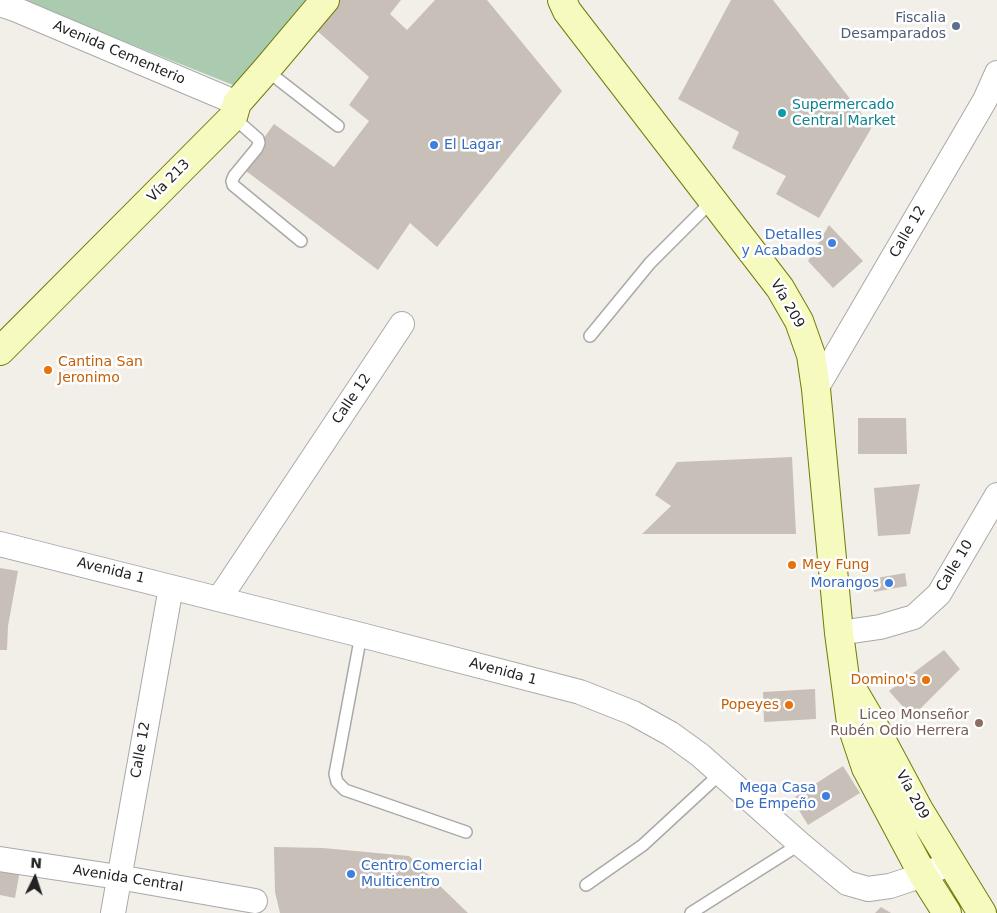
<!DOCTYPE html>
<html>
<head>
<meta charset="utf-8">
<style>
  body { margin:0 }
  #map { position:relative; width:997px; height:913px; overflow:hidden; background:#f2efe9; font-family:"DejaVu Sans",sans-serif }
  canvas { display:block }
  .north { position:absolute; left:10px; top:853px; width:50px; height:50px; -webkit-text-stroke:4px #fff; paint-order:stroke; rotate:4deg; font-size:14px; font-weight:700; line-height:20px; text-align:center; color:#222 }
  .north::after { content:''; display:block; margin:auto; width:18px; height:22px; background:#222; clip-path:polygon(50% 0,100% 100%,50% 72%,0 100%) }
</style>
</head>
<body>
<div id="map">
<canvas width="997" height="913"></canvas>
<div class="north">N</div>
</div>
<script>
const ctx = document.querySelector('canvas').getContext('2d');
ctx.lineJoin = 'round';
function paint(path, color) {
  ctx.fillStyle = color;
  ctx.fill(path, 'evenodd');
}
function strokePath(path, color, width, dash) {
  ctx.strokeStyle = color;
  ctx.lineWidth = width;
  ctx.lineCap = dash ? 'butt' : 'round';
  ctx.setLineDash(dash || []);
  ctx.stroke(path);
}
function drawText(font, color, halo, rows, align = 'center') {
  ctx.font = font + ' "DejaVu Sans",sans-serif';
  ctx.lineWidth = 5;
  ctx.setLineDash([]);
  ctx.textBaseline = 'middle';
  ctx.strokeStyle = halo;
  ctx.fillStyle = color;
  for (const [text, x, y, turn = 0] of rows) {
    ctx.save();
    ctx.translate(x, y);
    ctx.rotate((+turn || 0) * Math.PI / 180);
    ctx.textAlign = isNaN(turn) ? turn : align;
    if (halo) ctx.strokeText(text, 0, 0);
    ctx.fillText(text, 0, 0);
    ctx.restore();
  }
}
const cemetery = new Path2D(`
  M20,0h290l-72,87z`);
const building = new Path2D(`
  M337,0h64l-11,14 17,16 28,-30h52l75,91 -125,156 -27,-24 -32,47 -136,-102 32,-44 60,43 35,-46 -20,-16 20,-28 -55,-49z
  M731,0h42l99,127 -53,91 -43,-24 10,-18 -54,-28 7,-16 -61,-33z
  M829,225l34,36 -30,27 -25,-27z
  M858,418h48l1,36h-49z
  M792,457l4,77h-154l29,-28 -16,-11 22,-33z
  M920,484l-10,50 -32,2 -4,-48z
  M0,568l18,3 -10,55 -1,24h-7z
  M905,573l2,13 -33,6 -3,-13z
  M944,650l16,19 -48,48 -23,-26z
  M815,689l1,30 -52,3 -1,-30z
  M843,766l17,27 -52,32 -16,-26z
  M274,847l49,1 86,8 59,57h-188l-5,-21z
  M0,867l20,3 -5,28 -15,-3z
  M881,907l10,6h-16z`);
const lane = new Path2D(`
  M266,70l72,56
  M233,117l25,22 1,4 -2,5 -23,28 -2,5 1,4 68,56
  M590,336l60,-73 63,-63
  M361,635l-26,139 2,8 8,8 121,42
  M586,885l57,-40 78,-72
  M691,913l109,-69`);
const street = new Path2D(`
  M0,4l17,6 220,93
  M816,389l169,-289 12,-27
  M0,544l361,91 219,57 53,21 38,21 29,21 100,89 47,39 21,6 22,-3 33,-11 28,-12
  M219,599l183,-275
  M839,633l41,-6 34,-10 25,-23 58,-99
  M0,859l118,18 137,24
  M113,913l58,-326`);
const secondary = new Path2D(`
  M562,0l5,11 213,277 19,33 12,34 5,34 23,244 12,90 15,45 57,107 24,38
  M0,351l233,-234 4,-14 29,-33 59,-70
  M850,685l24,41 45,84 63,103`);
const markers = [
  [956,26,5,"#5c6f8a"],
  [782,113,5,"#0f9aa8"],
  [434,145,5,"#3f7fe0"],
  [832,243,5,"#3f7fe0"],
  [48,370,5,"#e8710a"],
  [792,565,5,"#e8710a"],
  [889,583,5,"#3f7fe0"],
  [926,680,5,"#e8710a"],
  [789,705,5,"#e8710a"],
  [979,723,5,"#8d6e63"],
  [826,796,5,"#3f7fe0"],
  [351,874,5,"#3f7fe0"]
];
const serviceNames = [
  ["Fiscalia",946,18],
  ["Desamparados",946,34]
];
const streetNames = [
  ["Avenida Cementerio",119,53,23],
  ["Vía 213",169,181,-45],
  ["Calle 12",908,232,-60],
  ["Vía 209",787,304,60],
  ["Calle 12",352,399,-56],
  ["Calle 10",955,566,-59],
  ["Avenida 1",111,571,14],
  ["Avenida 1",503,672,15],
  ["Calle 12",141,750,-80],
  ["Vía 209",912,795,61],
  ["Avenida Central",128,879,9]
];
const cultureNames = [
  ["Supermercado",792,105],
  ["Central Market",792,121]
];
const shopNames = [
  ["El Lagar",444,145,"left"],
  ["Detalles",822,235],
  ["y Acabados",822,251],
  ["Morangos",879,583],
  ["Mega Casa",816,788],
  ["De Empeño",816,804],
  ["Centro Comercial",361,866,"left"],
  ["Multicentro",361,882,"left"]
];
const foodNames = [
  ["Cantina San",58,362],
  ["Jeronimo",58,378],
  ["Mey Fung",802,565],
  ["Domino's",916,680,"right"],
  ["Popeyes",779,705,"right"]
];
const educationNames = [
  ["Liceo Monseñor",969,715],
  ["Rubén Odio Herrera",969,731]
];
paint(cemetery, '#aacbaf');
paint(building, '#c7bfb8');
strokePath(lane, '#a9a9a9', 14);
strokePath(street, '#a9a9a9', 26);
strokePath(secondary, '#707d05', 30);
strokePath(lane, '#fff', 11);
strokePath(street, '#fff', 24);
strokePath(secondary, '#f7fabf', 28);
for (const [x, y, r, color] of markers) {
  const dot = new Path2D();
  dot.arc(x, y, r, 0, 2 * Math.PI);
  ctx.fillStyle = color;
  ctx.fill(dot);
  strokePath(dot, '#fff', 2);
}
drawText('14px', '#4e5e75', '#fff', serviceNames, 'right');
drawText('14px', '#222', '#fff', streetNames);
drawText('14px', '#0d838f', '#fff', cultureNames, 'left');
drawText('14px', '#366cbe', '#fff', shopNames, 'right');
drawText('14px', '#c56008', '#fff', foodNames, 'left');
drawText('14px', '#785e54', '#fff', educationNames, 'right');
</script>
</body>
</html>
